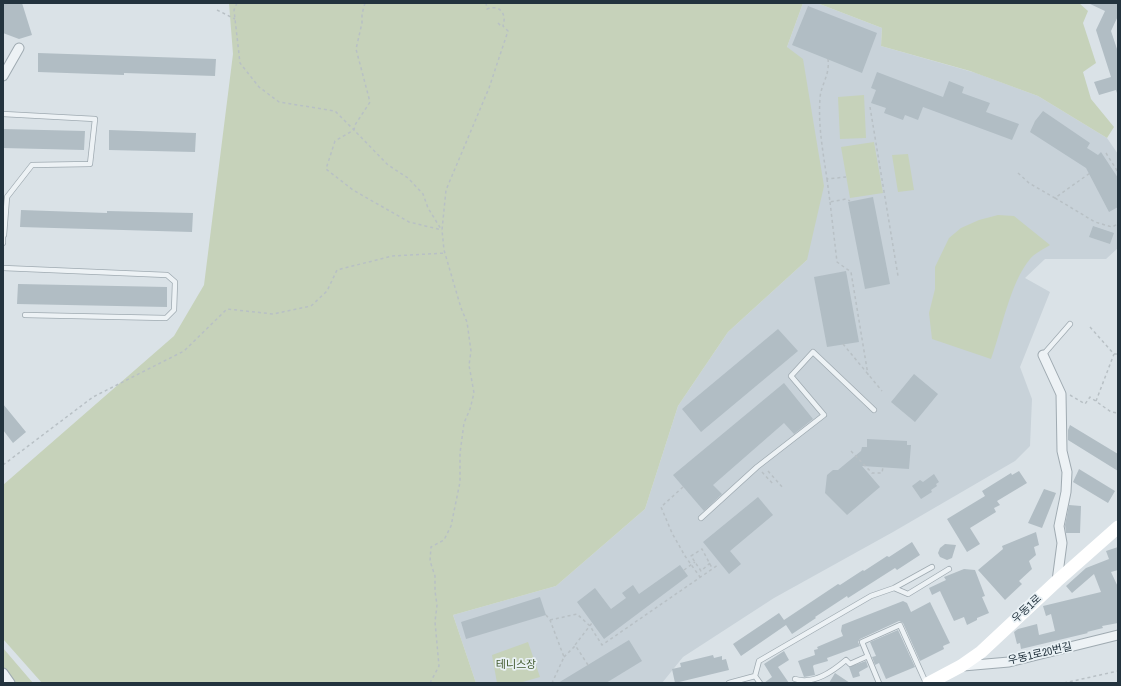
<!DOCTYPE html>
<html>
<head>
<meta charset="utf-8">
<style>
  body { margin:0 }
  #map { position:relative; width:1121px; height:686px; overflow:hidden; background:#dae2e7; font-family:"Archivo Narrow",sans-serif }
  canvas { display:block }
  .frame { position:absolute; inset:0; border:4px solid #23333e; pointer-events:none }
</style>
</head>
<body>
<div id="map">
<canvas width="1121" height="686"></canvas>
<div class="frame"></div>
</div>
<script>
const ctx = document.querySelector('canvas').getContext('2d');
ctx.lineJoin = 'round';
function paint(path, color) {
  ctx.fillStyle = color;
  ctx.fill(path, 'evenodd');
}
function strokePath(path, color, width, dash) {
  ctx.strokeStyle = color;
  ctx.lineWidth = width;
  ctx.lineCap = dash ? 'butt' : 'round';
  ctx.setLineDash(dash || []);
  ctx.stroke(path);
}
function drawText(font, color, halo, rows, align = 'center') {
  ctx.font = font + ' "Archivo Narrow","Noto Sans KR",sans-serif';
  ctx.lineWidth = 3.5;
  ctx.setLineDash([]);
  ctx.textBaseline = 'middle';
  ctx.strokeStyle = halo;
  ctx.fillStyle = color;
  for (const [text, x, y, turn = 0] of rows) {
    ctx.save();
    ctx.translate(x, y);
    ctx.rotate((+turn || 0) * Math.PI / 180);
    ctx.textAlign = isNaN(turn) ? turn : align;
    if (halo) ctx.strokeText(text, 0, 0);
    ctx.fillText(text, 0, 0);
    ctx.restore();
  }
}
const built = new Path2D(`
  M803,3h14l65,25 -1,18 95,27 62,23 69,42 11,16v94l-12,11h-61l-20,19 25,14 -30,75 12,32 -2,47 -15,15 -122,71 -119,66 -91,59 -21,26h-186l-23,-68 103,-29 89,-77 33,-103 50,-74 79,-72 -20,-213z`);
const green = new Path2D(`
  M229,3h574l-16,44 16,12 21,127 -17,74 -79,72 -50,74 -33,103 -89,77 -103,29 23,68h-434l-39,-44v-154l171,-149 30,-51 29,-231z
  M817,3h262l9,8 -5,12 13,40 -13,9 8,27 23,28 -7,11 -69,-42 -68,-25 -89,-25 1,-18z
  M864,95l2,43 -26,1 -2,-42z
  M874,142l9,51 -33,5 -9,-51z
  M908,154l6,36 -16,2 -6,-37z
  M998,215l16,1 36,29c-6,4 -15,8 -20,14 -20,24 -28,70 -39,100l-59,-20 -3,-26 6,-24v-22l14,-29 12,-10 18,-8z
  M528,642l12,35 -21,6h-22l-5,-28z
  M3,648l30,35h-30z`);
const building = new Path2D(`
  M3,3h19l10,32 -13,4 -16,-6z
  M1088,3h30v13l-7,15 7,21v41h-1l-1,-3 -17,5 -5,-13 17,-5 -15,-47 9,-19z
  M808,6l69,27 -15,40 -70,-28z
  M38,53l178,6 -1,17 -91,-3v2l-86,-3z
  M877,72l66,25 6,-16 15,6 -2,6 28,10 -4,9 33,12 -7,16 -89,-33 -5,13 -13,-5 -2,5 -19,-7 2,-5 -15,-5 5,-13 -5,-2z
  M1043,111l47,32 -3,5 11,7 3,-3 17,26v29l-9,5 -23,-44 -56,-36 5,-11z
  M3,129l82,2 -1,19 -81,-2z
  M109,130l87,3 -1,19 -86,-2z
  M873,197l17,87 -25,5 -17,-87z
  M21,210l86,3v-2l86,2 -1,19 -172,-5z
  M1093,226l21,7 -4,11 -21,-7z
  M846,271l13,71 -32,5 -13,-70z
  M18,284l149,3v20l-150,-3z
  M778,329l20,22 -97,81 -19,-23z
  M914,374l24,20 -23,28 -24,-20z
  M784,383l29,36 -19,15 -10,-11 -71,62 9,9 -18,17 -31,-36z
  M3,404l23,28 -13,11 -10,-13z
  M1070,425l48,29v17l-50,-31v-10z
  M867,439l40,2v4h4l-2,24 -47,-3 18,21 -33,28 -22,-22 2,-18 6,-5h5l23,-19 1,-4h5z
  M1079,469l36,22 -7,12 -35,-21z
  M1019,471l8,12 -30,18 3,4 -6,3 2,4 -26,16 10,16 -13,8 -20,-33 38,-23 -3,-5 29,-18 1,2z
  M934,474l5,8 -3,2 1,2 -6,4 1,2 -11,7 -9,-13 8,-6 3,2z
  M1044,489l12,4 -14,35 -14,-5z
  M758,497l15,18 -43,36 11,13 -12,10 -26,-32z
  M1069,505l12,1 -1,27h-14l-1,-8z
  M1036,532l3,13 -5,2 2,8 -7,6 3,8 -13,12 3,3 -17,16 -27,-30 25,-21 -1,-3z
  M912,542l8,13 -23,15 -2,-2 -47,30 -1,-2 -32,21 1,1 -24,16 -6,-9 -45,31 -8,-12 46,-31 5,7 54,-36 2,1 23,-15 1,1 23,-15 2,1z
  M945,544l11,1 -4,13 -5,2 -7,-3 -2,-4 2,-5z
  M1118,547v23l-7,2 7,15v36l-16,3 1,2 -16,4 1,1 -67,16 -1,-6 -3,1 -3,-12 4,-3 19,-5 2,11 16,-4 -4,-17 -5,2 -3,-10 58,-14 -7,-18 -22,19 -6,-7 20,-18 23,-9 -3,-8z
  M680,565l8,11 -84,63 -27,-37 18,-14 16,21 15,-11 -4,-5 11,-8 6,9z
  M964,569l11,1 10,26 -3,1 7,16 -12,5v2l-10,5 -3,-8 -10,4 -14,-30 -8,4 -3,-7 17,-8 -2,-3z
  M540,597l6,18 -80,24 -5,-17z
  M903,601l4,2 4,9 19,-10 20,41 -7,3 1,3 -24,12 -17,-38 -4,-2 -39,18 -2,3 2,4 -33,12 1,3 -14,4 -1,1 2,9 -11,2 -6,-16 17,-6 -1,-5 4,-1 -1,-2 26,-11 -2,-5 1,-6z
  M898,630l17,37 -29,12 -7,-16 -4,2 -3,-8 4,-1 -6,-14z
  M629,640l13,21 -36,22h-48z
  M784,651l5,9 -11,7 11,16h-25l8,-6 -8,-13z
  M713,655l1,3 8,-2v4l4,-1 3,11 -54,13 -3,-14 9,-2 -1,-4z
  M866,661l2,6 -9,5 1,4 -7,2 -4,-11z
  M835,673l15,10h-21z`);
const path = new Path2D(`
  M237,3l-3,7 6,53 19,24 20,15 56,9 19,19 -19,11 -9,28 27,21 56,32 33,8
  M365,3l-3,11v9l-6,26 14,53 -15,23 -1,5 34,35 20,13 15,16 5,14 13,21
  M217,10l18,9
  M498,23l3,3h2
  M828,59c2,17 -7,25 -8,39 -2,28 3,54 7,81l19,-2
  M870,107l28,169
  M1106,153l12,19
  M1018,173l11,10 26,15 35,-25
  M827,179l3,23 16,-3 4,2
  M1055,198l40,24 17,5 6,-3
  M830,202l7,60 14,10 17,103
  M1090,327l24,27h4
  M843,344l39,47
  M1070,395l15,9 5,-7 21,15 7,1
  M1096,401l18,-47
  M851,451l21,22h10l1,-6
  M3,465l90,-68 91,-46 43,-42 46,5 38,-8 16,-15 10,-21 55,-14 54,-3
  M768,471l16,18
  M762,472l11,12
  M683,487l-22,20 11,26 13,23 15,21
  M710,563l-9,8 -10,-15 11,-7 10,19
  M546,615l4,5 14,37 -12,26
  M550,620l27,-6 13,12 12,19 116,-80
  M564,657l11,-11
  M588,665l-13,-20 17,-22
  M430,683l9,-17 -4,-44 2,-17 -2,-14v-15l-5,-15 1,-14 13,-7 7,-14 9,-44v-29l4,-30 6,-14 4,-16 -5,-28 2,-14 -4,-29 -6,-14 -17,-58 -2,-20 4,-40 43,-102 19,-57 -5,-5c4,-12 -3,-22 -16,-17l-1,-6
  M1064,683l54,-12`);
const lane = new Path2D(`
  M3,114l92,5 -5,45 -58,1 -25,32 -3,38
  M3,234v9
  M3,268l164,7 8,7 -1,28 -8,8 -141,-3
  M1043,355l27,-31
  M701,518l56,-51 67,-52 -33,-39 22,-24 61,58
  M894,588l14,6 41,-25
  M755,676l4,-15 112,-65 23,-8 38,-21
  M755,676l5,7
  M795,679c19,6 38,-8 51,-19l4,4 18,-8
  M729,683l26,-7
  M879,683l-17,-41 38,-17 26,58`);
const street = new Path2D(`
  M3,76l16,-28
  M1043,355l18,39 1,57 5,21 -1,20 -7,34 3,17 -5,38
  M963,666l46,-4 109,-27
  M3,673l7,10`);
const secondary = new Path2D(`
  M929,683l32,-17 20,-14 76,-71 61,-54`);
const pathBridge = new Path2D(`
  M684,570l11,-8`);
const streetNames = [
  ["우동1로",1027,609,-43],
  ["우동1로20번길",1040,654,-13]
];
const parkNames = [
  ["테니스장",516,665]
];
paint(built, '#c8d2d9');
paint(green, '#c6d2ba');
paint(building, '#b1bdc4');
strokePath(lane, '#9faab1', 6);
strokePath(street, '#9faab1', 11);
strokePath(path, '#b8c0c5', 1.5, [3, 3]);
strokePath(lane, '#edf2f5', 4.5);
strokePath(street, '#edf2f5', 9);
strokePath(secondary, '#fff', 13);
strokePath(pathBridge, '#b8c0c5', 1.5, [3, 3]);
drawText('11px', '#23333e', '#e9f1f5', streetNames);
drawText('11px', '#425b2f', '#e9f1f5', parkNames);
</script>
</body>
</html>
